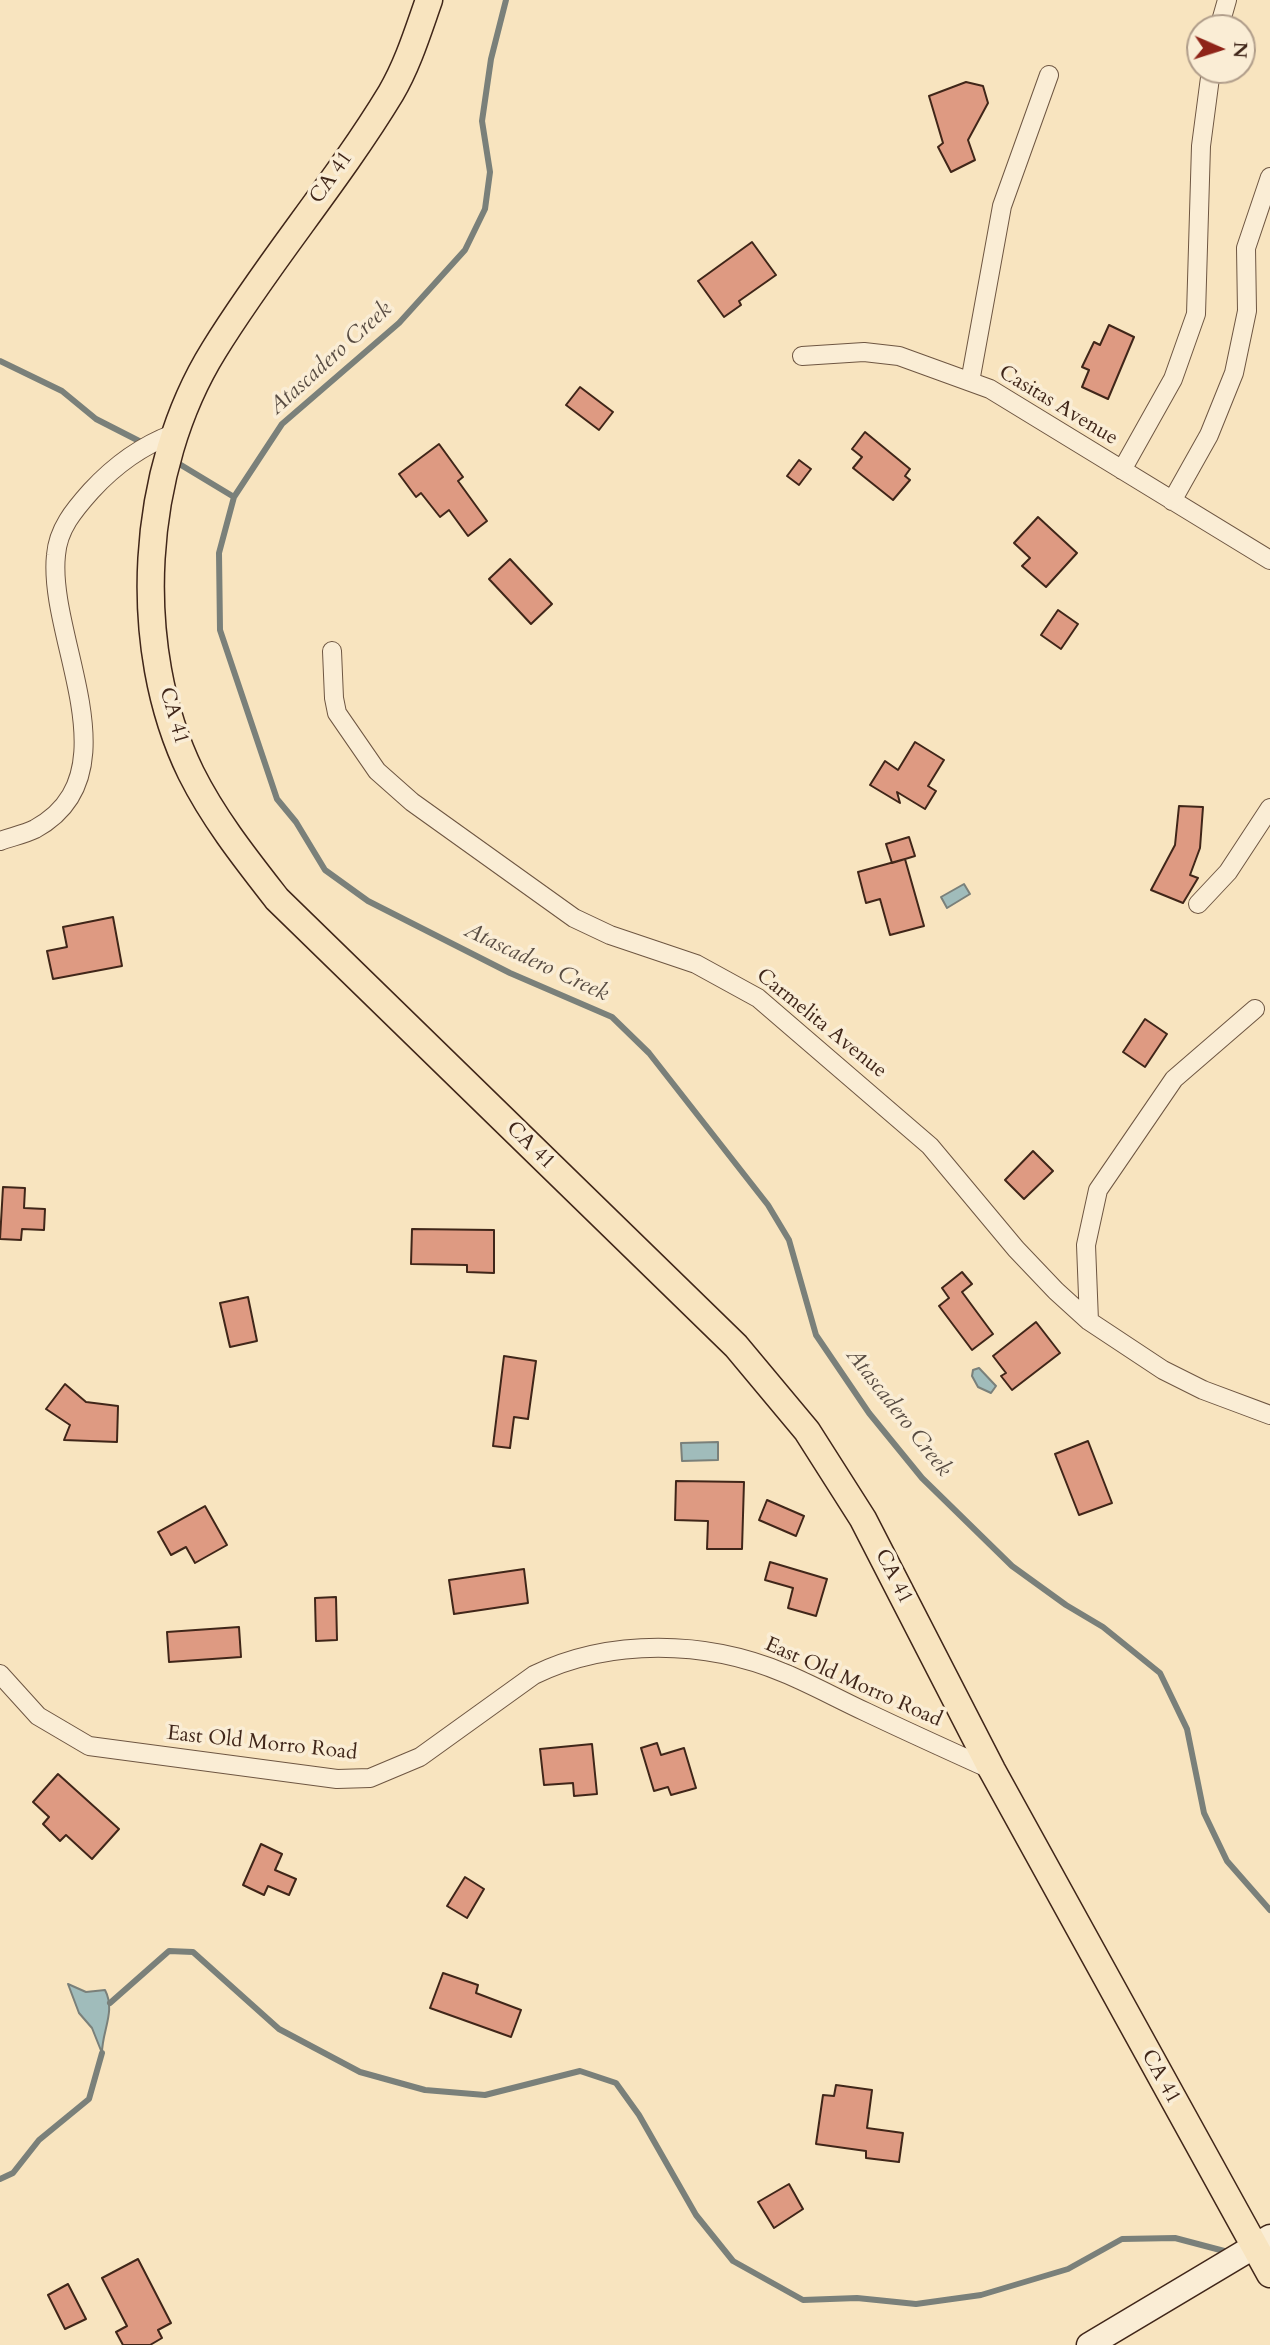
<!DOCTYPE html>
<html>
<head>
<meta charset="utf-8">
<style>
  body { margin:0 }
  #map { position:relative; width:1270px; height:2345px; overflow:hidden; background:#f8e4bf; font-family:Cardo,serif }
  canvas { display:block }
  .north { position:absolute; left:1186px; top:14px; width:70px; height:70px; box-sizing:border-box; background:#faedd5; border:2px solid #b09d8a; border-radius:50%; rotate:93deg; font-size:19px; font-weight:700; line-height:28px; text-align:center; color:#402619 }
  .north::after { content:''; display:block; margin:auto; width:24px; height:32px; background:#8f2418; clip-path:polygon(50% 0,100% 100%,50% 72%,0 100%) }
</style>
</head>
<body>
<div id="map">
<canvas width="1270" height="2345"></canvas>
<div class="north">N</div>
</div>
<script>
const ctx = document.querySelector('canvas').getContext('2d');
ctx.lineJoin = 'round';
function paint(path, color) {
  ctx.fillStyle = color;
  ctx.fill(path, 'evenodd');
}
function strokePath(path, color, width, dash) {
  ctx.strokeStyle = color;
  ctx.lineWidth = width;
  ctx.lineCap = dash ? 'butt' : 'round';
  ctx.setLineDash(dash || []);
  ctx.stroke(path);
}
function drawText(font, color, halo, rows, align = 'center') {
  ctx.font = font + ' Cardo,serif';
  ctx.lineWidth = 7;
  ctx.setLineDash([]);
  ctx.textBaseline = 'middle';
  ctx.strokeStyle = halo;
  ctx.fillStyle = color;
  for (const [text, x, y, turn = 0] of rows) {
    ctx.save();
    ctx.translate(x, y);
    ctx.rotate((+turn || 0) * Math.PI / 180);
    ctx.textAlign = isNaN(turn) ? turn : align;
    if (halo) ctx.strokeText(text, 0, 0);
    ctx.fillText(text, 0, 0);
    ctx.restore();
  }
}
const water = new Path2D(`
  M964,884l6,10 -23,14 -6,-11z
  M979,1368l17,18 -5,7 -13,-6 -6,-11 1,-6z
  M718,1442v18l-36,1 -1,-18z
  M68,1984l18,8 19,-2c11,21 -3,41 -3,63l-10,-25 -13,-15z`);
const stream = new Path2D(`
  M506,0l-15,59 -9,62 8,51 -5,37 -20,41 -66,73 -117,101 -48,73 -15,56 1,77 57,169 19,23 29,48 43,31 142,72 102,44 37,36 119,152 21,35 27,95 53,78 53,65 90,88 54,39 37,22 57,46 27,56 17,84 23,48 43,49
  M0,361l62,30 34,28 49,25
  M176,462l58,35
  M110,2003l59,-52 24,1 86,77 81,43 65,18 60,5 95,-24 36,12 23,32 57,100 37,46 70,39 54,-2 59,6 65,-9 87,-26 54,-30 53,-1 53,14
  M0,2179l13,-6 26,-33 50,-41 13,-46`);
const building = new Path2D(`
  M966,82l17,4 5,17 -20,37 7,20 -24,12 -13,-25 5,-4 -14,-47z
  M752,242l24,33 -37,26 2,4 -17,12 -26,-36z
  M1109,325l25,12 -26,62 -26,-12 7,-17 -7,-3 12,-25 6,3z
  M580,387l33,25 -14,18 -33,-25z
  M865,432l45,37 -5,7 5,4 -17,20 -40,-32 9,-11 -10,-8z
  M439,444l24,33 -5,4 29,40 -19,15 -19,-26 -9,7 -19,-24 -5,4 -17,-23z
  M799,460l12,9 -12,16 -12,-9z
  M1038,517l39,36 -31,34 -24,-21 8,-8 -16,-15z
  M510,559l42,45 -21,20 -42,-45z
  M1058,610l20,14 -17,25 -20,-14z
  M915,742l29,18 -16,26 8,5 -11,18 -28,-17 3,11 -30,-18 15,-24 13,9z
  M1179,806l24,1 -3,41 -10,27 8,3 -15,25 -32,-13 24,-45z
  M909,837l6,19 -23,7 -6,-19z
  M905,859l19,67 -34,9 -10,-36 -14,4 -8,-31z
  M113,917l9,49 -69,13 -6,-28 20,-4 -4,-20z
  M1145,1019l22,15 -22,33 -22,-15z
  M1033,1151l20,20 -29,28 -19,-19z
  M3,1187l22,1 -1,20 21,1 -1,21 -22,-1 -1,11 -21,-1z
  M412,1229l82,1v43l-27,-1v-7l-56,-1z
  M962,1272l10,12 -10,8 31,42 -21,16 -33,-44 10,-8 -7,-10z
  M248,1297l9,44 -27,6 -10,-44z
  M1036,1322l24,31 -48,37 -11,-14 5,-3 -13,-17z
  M504,1356l32,5 -8,58 -14,-2 -4,31 -17,-2z
  M65,1384l21,18 32,4 -1,36 -53,-2 6,-15 -24,-16z
  M1088,1441l24,62 -33,12 -24,-61z
  M676,1481l68,1 -2,67h-35l1,-28 -33,-1z
  M767,1500l37,16 -8,20 -37,-16z
  M205,1506l22,39 -32,18 -9,-16 -15,8 -13,-23z
  M770,1562l57,17 -11,37 -28,-8 5,-20 -28,-8z
  M524,1569l4,34 -74,11 -5,-34z
  M336,1597l1,43 -21,1 -1,-43z
  M239,1627l2,30 -72,5 -2,-30z
  M657,1743l4,12 23,-7 12,40 -25,7 -3,-8 -14,4 -13,-43z
  M592,1744l5,50 -23,2 -1,-13 -29,2 -4,-36z
  M58,1774l61,55 -27,30 -26,-24 -6,6 -17,-17 6,-7 -16,-15z
  M261,1844l21,10 -7,16 21,9 -7,16 -21,-9 -4,9 -21,-10z
  M465,1877l19,12 -17,29 -20,-12z
  M443,1973l35,12 -2,8 45,17 -10,27 -81,-29z
  M836,2085l36,5 -5,38 36,5 -4,29 -33,-4v-7l-50,-7 7,-49 11,1z
  M789,2184l14,25 -29,19 -16,-26z
  M138,2259l33,64 -13,7 4,8 -12,7h-27l-7,-13 11,-6 -25,-48z
  M68,2284l18,35 -21,10 -17,-34z`);
const street = new Path2D(`
  M1219,28l8,-28
  M802,356l62,-4 35,4 91,33 280,171
  M970,382l32,-176 47,-131
  M1122,470l51,-91 23,-65 5,-168 10,-76
  M1172,501l37,-66 25,-62 13,-62 -1,-63 24,-71
  M332,651l2,47 3,15 40,58 35,31 162,116 36,17 86,29 62,34 172,148 86,103 40,42 33,30 74,49 40,20 67,25
  M0,841c11,-4 25,-7 35,-12 101,-55 12,-191 21,-274 2,-26 18,-45 35,-64 23,-25 50,-45 82,-57
  M1198,904l30,-32 42,-64
  M1089,1321l-3,-76 12,-55 76,-111 81,-70
  M0,1674l38,42 51,30 248,33 33,-1 50,-21 114,-82c76,-37 172,-35 250,-2 27,11 54,26 82,39 42,20 84,39 126,58`);
const secondary = new Path2D(`
  M1089,2345l181,-108`);
const primary = new Path2D(`
  M429,0c-11,31 -21,64 -38,93 -54,89 -123,169 -177,257 -74,119 -85,296 -23,423 23,46 54,85 86,126l459,447 71,85 56,88 129,251 278,504`);
const streetNames = [
  ["CA 41",332,178,-55],
  ["Casitas Avenue",1058,406,31],
  ["CA 41",173,716,74],
  ["Carmelita Avenue",821,1024,39],
  ["CA 41",530,1146,44],
  ["CA 41",893,1577,63],
  ["East Old Morro Road",853,1683,24],
  ["East Old Morro Road",262,1744,6],
  ["CA 41",1160,2077,61]
];
const waterNames = [
  ["Atascadero Creek",331,359,-42],
  ["Atascadero Creek",536,963,25],
  ["Atascadero Creek",898,1413,52]
];
paint(water, '#a0bcbb');
strokePath(water, '#7a807a', 2);
strokePath(stream, '#7a807a', 6);
paint(building, '#de9a82');
strokePath(building, '#402619', 2);
strokePath(street, '#6e5642', 20);
strokePath(secondary, '#402619', 27);
strokePath(primary, '#402619', 29);
strokePath(street, '#faedd5', 18);
strokePath(secondary, '#faedd5', 24);
strokePath(primary, '#f8e4bf', 26);
drawText('21px', '#402619', '#faedd5', streetNames);
drawText('italic 23px', '#584c42', '#faedd5', waterNames);
</script>
</body>
</html>
